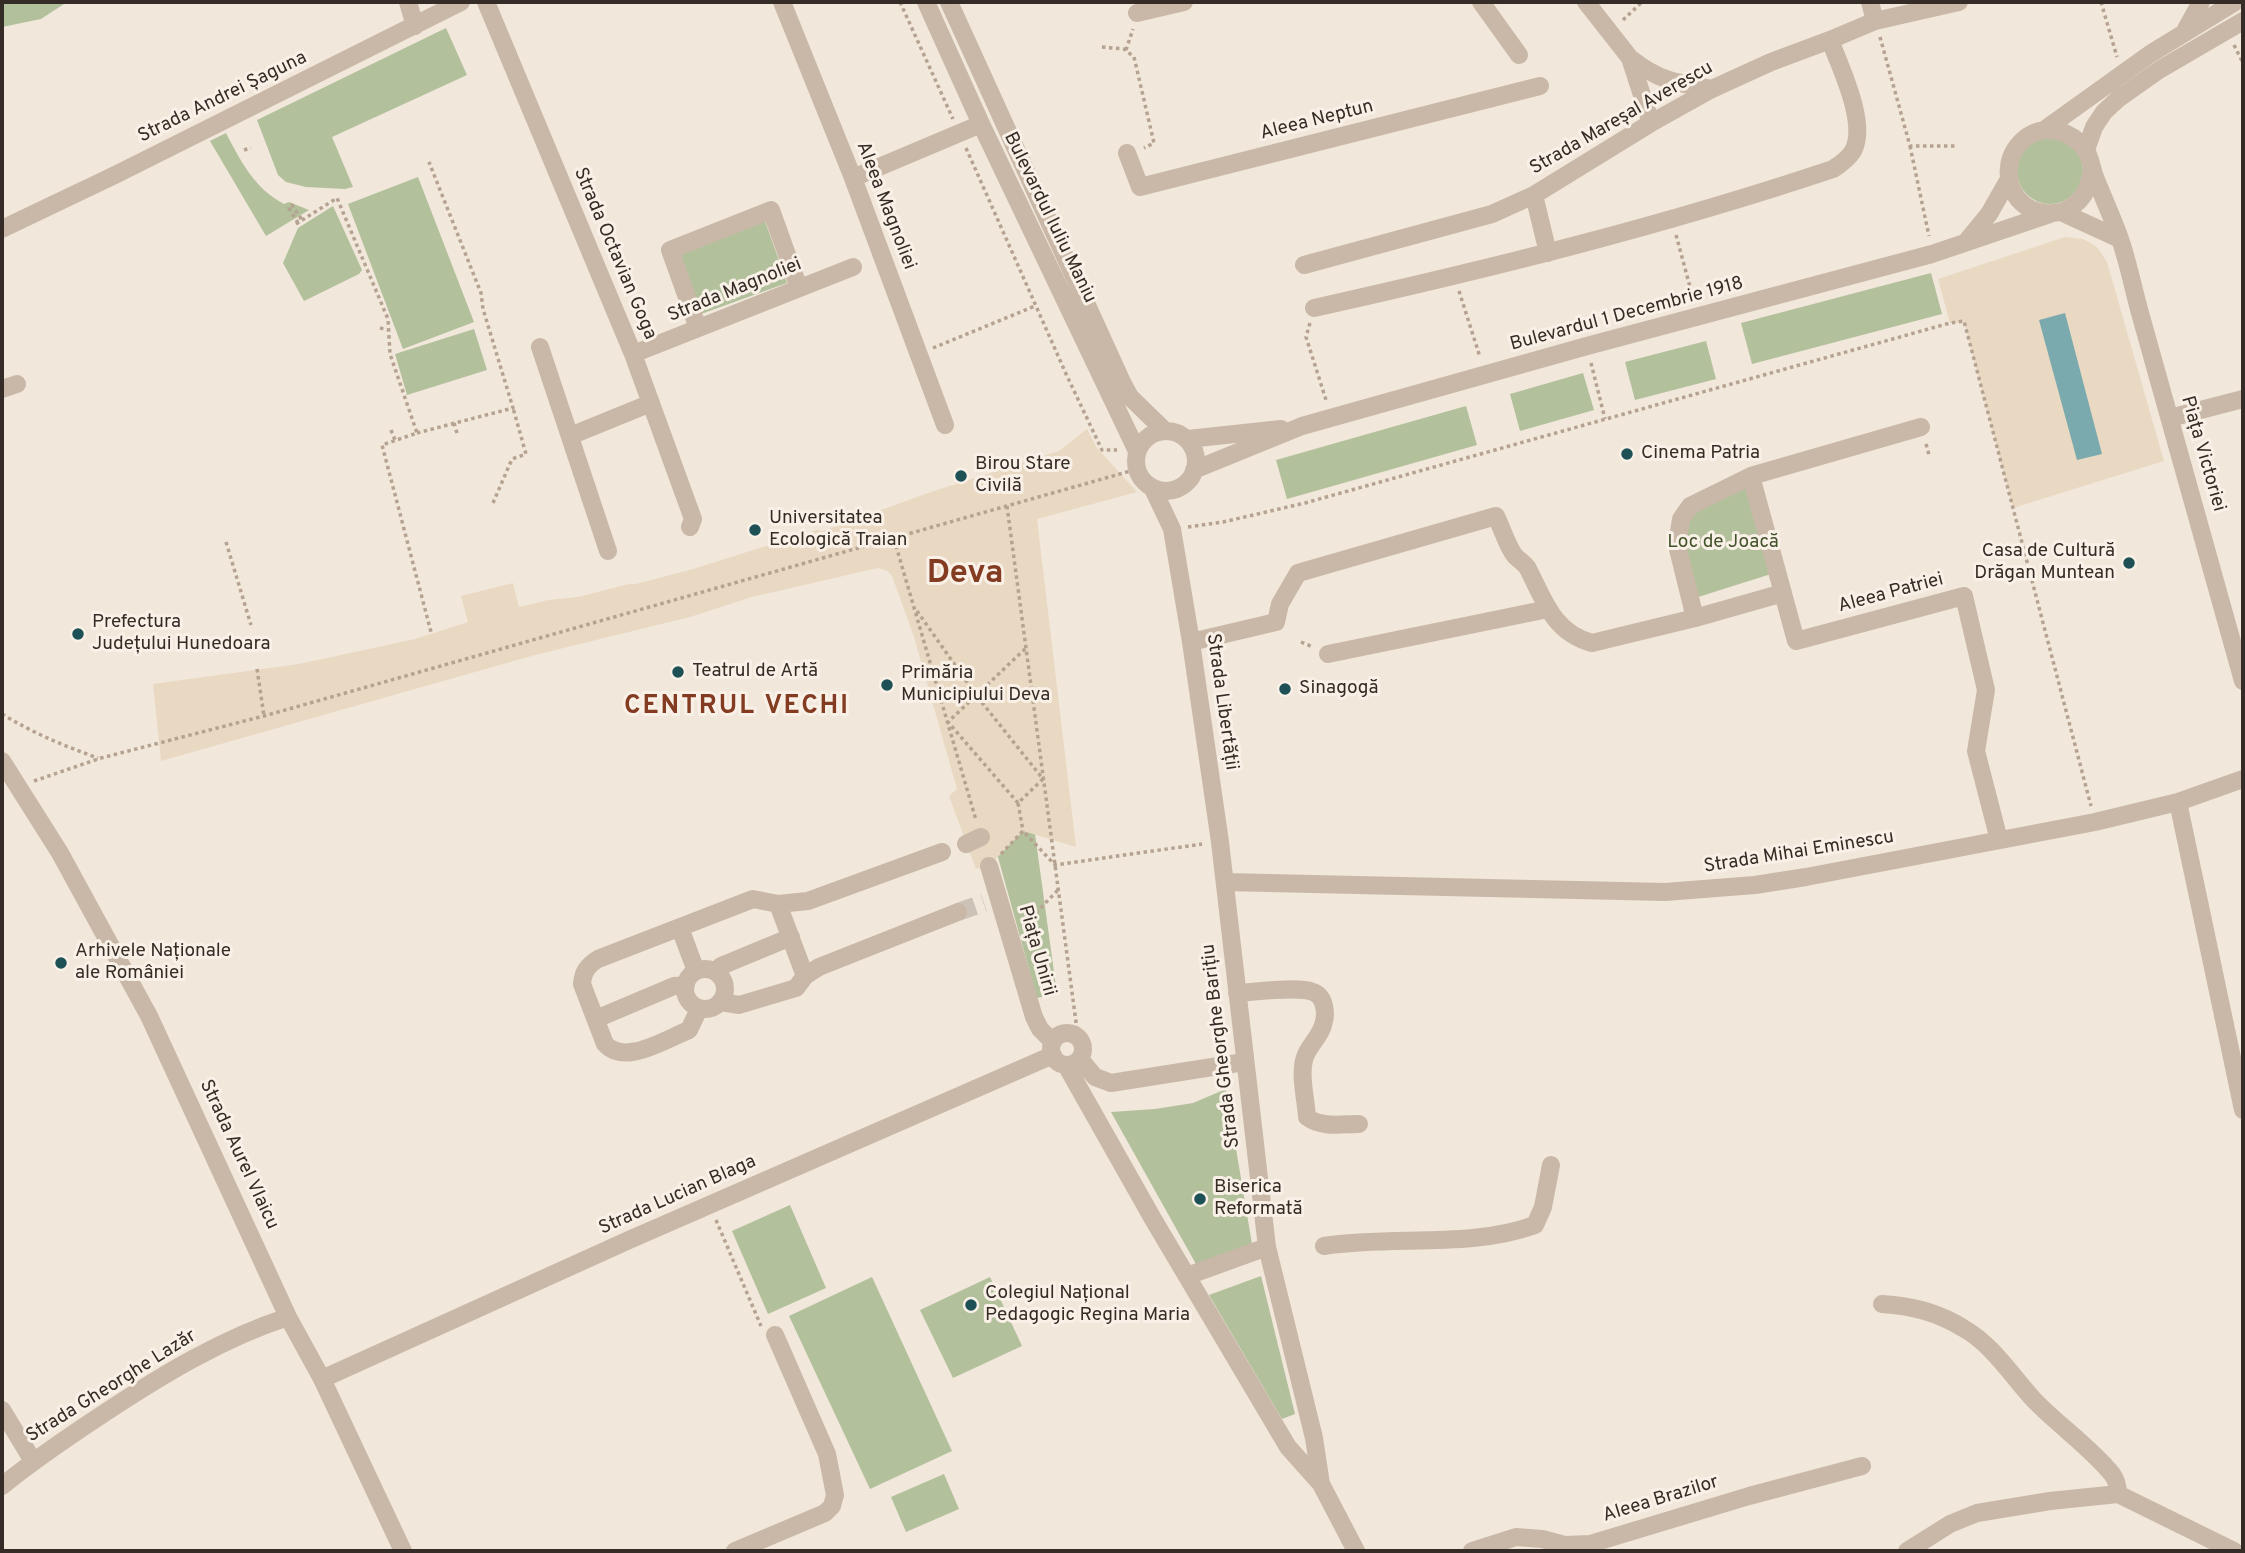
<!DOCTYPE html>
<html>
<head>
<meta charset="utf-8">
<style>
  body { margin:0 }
  #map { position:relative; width:2245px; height:1553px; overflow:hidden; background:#f1e7db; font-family:Overpass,sans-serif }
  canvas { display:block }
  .frame { position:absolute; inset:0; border:4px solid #362c27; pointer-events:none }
</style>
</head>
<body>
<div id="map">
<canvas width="2245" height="1553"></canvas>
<div class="frame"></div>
</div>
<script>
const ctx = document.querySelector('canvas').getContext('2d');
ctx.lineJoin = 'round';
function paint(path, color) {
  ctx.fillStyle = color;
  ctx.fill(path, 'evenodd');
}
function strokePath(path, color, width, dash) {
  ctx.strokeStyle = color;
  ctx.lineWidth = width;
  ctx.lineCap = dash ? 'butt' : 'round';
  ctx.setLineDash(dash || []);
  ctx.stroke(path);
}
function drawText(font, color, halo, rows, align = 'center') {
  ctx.font = font + ' Overpass,sans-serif';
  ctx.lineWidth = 6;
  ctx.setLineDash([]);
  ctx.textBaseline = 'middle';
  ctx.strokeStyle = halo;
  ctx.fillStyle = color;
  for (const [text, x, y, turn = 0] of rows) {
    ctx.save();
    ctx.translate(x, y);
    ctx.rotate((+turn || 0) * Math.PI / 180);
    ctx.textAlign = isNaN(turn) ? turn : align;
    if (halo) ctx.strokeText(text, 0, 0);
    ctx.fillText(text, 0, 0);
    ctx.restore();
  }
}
const green = new Path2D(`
  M2,2h65l-26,17 -39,8z
  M446,28l21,47 -135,62 21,50 -8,2 -39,-2 -20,-5 -8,-7 -21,-55z
  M226,133c15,29 29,56 58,71l5,-2 20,8 -43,26 -56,-95z
  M2017 171a33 33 0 1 1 66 0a33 33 0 1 1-66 0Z
  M418,177l56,145 -71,27 -55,-145z
  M333,206l29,64 -3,4 -55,27 -21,-38 15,-35z
  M765,221l22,62 -86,31 -22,-61z
  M1931,273l11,41 -190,50 -11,-41z
  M474,329l13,41 -80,25 -12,-41z
  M1706,341l10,38 -81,21 -10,-38z
  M1583,373l11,37 -74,21 -10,-37z
  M1466,406l11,39 -190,54 -11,-39z
  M1750,480l21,94 -76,24 -14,-53 11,-35z
  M1004,608l53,386 -20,4 -103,-372z
  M1226,1089l28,167 -53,17 -90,-161 44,-3 38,-6z
  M790,1205l36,83 -58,26 -36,-83z
  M1261,1276l34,138 -13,5 -73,-124z
  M872,1277l80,174 -82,38 -81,-173z
  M990,1277l32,69 -69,32 -33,-68z
  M944,1474l15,35 -53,23 -15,-35z`);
const plaza = new Path2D(`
  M2065,237l18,2 14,8 10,15 57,199 -151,47 -49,-186 -14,1 -12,-44z
  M1087,429l10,19 40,44 -100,27 39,328 -53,-16 -34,35 -13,3 -27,-73 8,-7 -43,-152 -22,-61 -4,-5 -10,-3 -126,29 -62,20 -155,38 -374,106 -8,-77 146,-20 116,-25 53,-17 -7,-26 52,-13 6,24 29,-7 30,-3 51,-13h7l57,-15 124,-39 6,1 108,-39 128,-41z`);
const water = new Path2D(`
  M2065,313l37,141 -25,6 -38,-140z`);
const minorTunnel = new Path2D(`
  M958,912l26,-9`);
const path = new Path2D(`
  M900,2l53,117
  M2101,2l16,55
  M1623,20l19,-18
  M1880,37l30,109h46
  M2234,45l9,18
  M1102,47l22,2 10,8 20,86 -10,5
  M1126,50l7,-21
  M1910,146l19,90
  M966,148l101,228 35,74h15
  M244,150l7,-2
  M298,223l-9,-15 3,-3 10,15
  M296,224l41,-26 51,121 2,35 27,79 -35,12 49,187
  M1676,235l17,63
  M1459,291l21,66
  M1310,323l-4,14 21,66
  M380,328l8,2
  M933,348l102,-42
  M1591,363l14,56
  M454,423l3,10
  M391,430l4,10
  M417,433l96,-25 -30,-99 -2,-16 -52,-131
  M1926,444l3,11
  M493,503l19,-44 14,-5 -13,-46
  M1007,506l71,531
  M1188,527l35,-5 82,-19 645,-180 14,-2 127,485
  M894,539l82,281
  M226,542l25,83
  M917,611l59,84 67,84 -25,24 5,28
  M1301,642l12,5
  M257,669l7,47
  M2,714c31,19 62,32 96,44
  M34,781l67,-23 163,-42 870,-246
  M1018,803l-70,-81 78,-74
  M1001,854l22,-23 32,34 147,-21
  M1026,923l32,-33
  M716,1220l45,106`);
const minor = new Path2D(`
  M408,2l7,24
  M486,2l147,352 60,165 -3,8
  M782,2l71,176 92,247
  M926,2l55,122 156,327
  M949,2l173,380 8,15 34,33
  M1481,2l38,53
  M1586,2l44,56 21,65
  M1870,2l5,19
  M1137,13l47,-11
  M2186,29l15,-27
  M1630,58c29,23 46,25 82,31
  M2044,130l106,-76 85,-52
  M2086,150l8,-23 10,-15 14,-13 41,-29 84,-49
  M1127,153l13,34 400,-101
  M2092,169c-7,66 -89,52 -83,-2 1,-13 9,-24 19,-31 19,-12 43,-5 56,12 7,8 7,19 11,29 8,20 17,40 24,59 9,25 14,52 21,77 35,123 69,246 103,368
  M853,178l128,-54
  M1534,195l14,58
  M2061,212l59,27
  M2,229l113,-54 346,-173
  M1966,242l23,-28 20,-35
  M1304,265l188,-51 42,-19 117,-72 61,-34 59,-27 59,-22 45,-19 84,-19
  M1314,308c175,-39 349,-82 519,-139 8,-5 15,-10 20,-18 15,-28 -13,-84 -23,-111
  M698,328l-28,-78 101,-40 28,78
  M540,347l68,204
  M633,354l220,-87
  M2,389l15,-5
  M2170,418l73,-19
  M1136 461a30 30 0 1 1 60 0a30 30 0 1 1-60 0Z
  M570,436l81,-33
  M1188,439l93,-10
  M1194,470l108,-44 285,-80 345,-92 118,-40
  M1751,476l45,165 168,-45 22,94 -10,61 23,89
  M1153,489l19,40 19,113 29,200 47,405 47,191 7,46 35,67
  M1695,618l-18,-73 4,-26 9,-13 61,-30 170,-49
  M1191,642l85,-20 4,-18 18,-31 198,-57c6,12 11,30 19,40 4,4 8,6 12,11 17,32 25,65 65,76l103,-25 88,-25
  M1328,654l220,-45
  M2,761l58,92 89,163 139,301 34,62 81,172
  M2178,802l65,308
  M966,844l15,-7
  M989,866l45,151 6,12 13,13
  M1225,882l440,10 90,-7 51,-8 289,-55 83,-20 65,-23
  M778,904l27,72
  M680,928l16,43
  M685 989a20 20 0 1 1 40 0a20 20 0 1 1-40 0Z
  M716,972l5,-6 70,-29
  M1237,993c17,-1 61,-7 76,-1 12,4 14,22 10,33 -3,12 -14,20 -18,32 -6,17 1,42 2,60 14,11 35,7 52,7
  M721,1002l18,3 57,-17 9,-12 14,-9 139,-55
  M699,1009l-10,21c-23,9 -64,36 -84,14l-23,-60c1,-12 5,-18 16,-25l155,-60 25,5 30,-3 134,-49
  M596,1019l78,-33 12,-1
  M1051 1049a16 16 0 1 1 32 0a16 16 0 1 1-32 0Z
  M1080,1059l15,18 16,6 133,-21
  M1066,1065l87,154 135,228 33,37
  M1324,1246c70,-11 144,3 211,-21l8,-18 8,-42
  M1187,1276l80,-29
  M1882,1304c30,2 55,8 81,24 30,17 48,47 71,72 25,26 55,46 78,74 5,7 6,12 6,20
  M322,1379l307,-139 424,-185
  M2,1410l31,51
  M2,1486c32,-26 66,-49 101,-72 59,-39 118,-75 185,-97
  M735,1551l90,-38 7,-7 3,-11 -8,-41 -52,-119
  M1472,1551l44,-14 26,2 23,6 25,-1 159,-48 113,-30
  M1907,1551l43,-27 27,-11 73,-12 68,-7 116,57`);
const markers = [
  [1627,454,7,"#1d5156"],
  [961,476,7,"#1d5156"],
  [755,530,7,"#1d5156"],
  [2129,563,7,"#1d5156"],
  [78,634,7,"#1d5156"],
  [678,672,7,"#1d5156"],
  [887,685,7,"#1d5156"],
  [1285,689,7,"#1d5156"],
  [61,963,7,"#1d5156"],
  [1200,1199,7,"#1d5156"],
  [971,1305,7,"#1d5156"]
];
const streetNames = [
  ["Strada Andrei Șaguna",223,98,-26],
  ["Strada Mareșal Averescu",1622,119,-30],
  ["Aleea Neptun",1317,121,-14],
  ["Aleea Magnoliei",885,206,69],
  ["Bulevardul Iuliu Maniu",1049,218,64],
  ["Strada Octavian Goga",614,254,67],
  ["Strada Magnoliei",735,291,-22],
  ["Bulevardul 1 Decembrie 1918",1627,315,-15],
  ["Piața Victoriei",2202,454,74],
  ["Aleea Patriei",1891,594,-15],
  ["Strada Libertății",1221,702,82],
  ["Strada Mihai Eminescu",1799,853,-9],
  ["Piața Unirii",1036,951,74],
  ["Strada Gheorghe Barițiu",1222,1046,-97],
  ["Strada Aurel Vlaicu",238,1155,65],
  ["Strada Lucian Blaga",678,1196,-24],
  ["Strada Gheorghe Lazăr",112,1387,-32],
  ["Aleea Brazilor",1661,1500,-17]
];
const poiNames = [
  ["Cinema Patria",1641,454],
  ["Birou Stare",975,465],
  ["Civilă",975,487],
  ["Universitatea",769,519],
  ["Ecologică Traian",769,541],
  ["Casa de Cultură",2115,552,"right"],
  ["Drăgan Muntean",2115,574,"right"],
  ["Prefectura",92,623],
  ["Județului Hunedoara",92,645],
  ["Teatrul de Artă",692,672],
  ["Primăria",901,674],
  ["Municipiului Deva",901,696],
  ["Sinagogă",1299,689],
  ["Arhivele Naționale",75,952],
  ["ale României",75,974],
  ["Biserica",1214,1188],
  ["Reformată",1214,1210],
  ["Colegiul Național",985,1294],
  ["Pedagogic Regina Maria",985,1316]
];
const parkNames = [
  ["Loc de Joacă",1723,543]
];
const districtNames = [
  ["CENTRUL VECHI",737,708]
];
const townNames = [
  ["Deva",965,575]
];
paint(green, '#b2c09b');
paint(plaza, '#e9d9c2');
paint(water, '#7aaaae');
strokePath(minorTunnel, '#ccc2b7', 18, [18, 9]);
strokePath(path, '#b5a291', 3.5, [3.5, 3.5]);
strokePath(minor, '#c9b8a7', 18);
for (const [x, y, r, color] of markers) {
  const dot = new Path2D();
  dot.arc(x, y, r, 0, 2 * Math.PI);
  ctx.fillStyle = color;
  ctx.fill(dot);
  strokePath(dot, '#f9f1e7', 2.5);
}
drawText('19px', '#362c27', '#f9f1e7', streetNames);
drawText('19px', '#362c27', '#f9f1e7', poiNames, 'left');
drawText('19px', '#43532b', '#f9f1e7', parkNames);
ctx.letterSpacing = '2px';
drawText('bold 26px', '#833c21', '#f9f1e7', districtNames);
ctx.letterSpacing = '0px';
drawText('bold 33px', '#833c21', '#f9f1e7', townNames);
</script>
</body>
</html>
